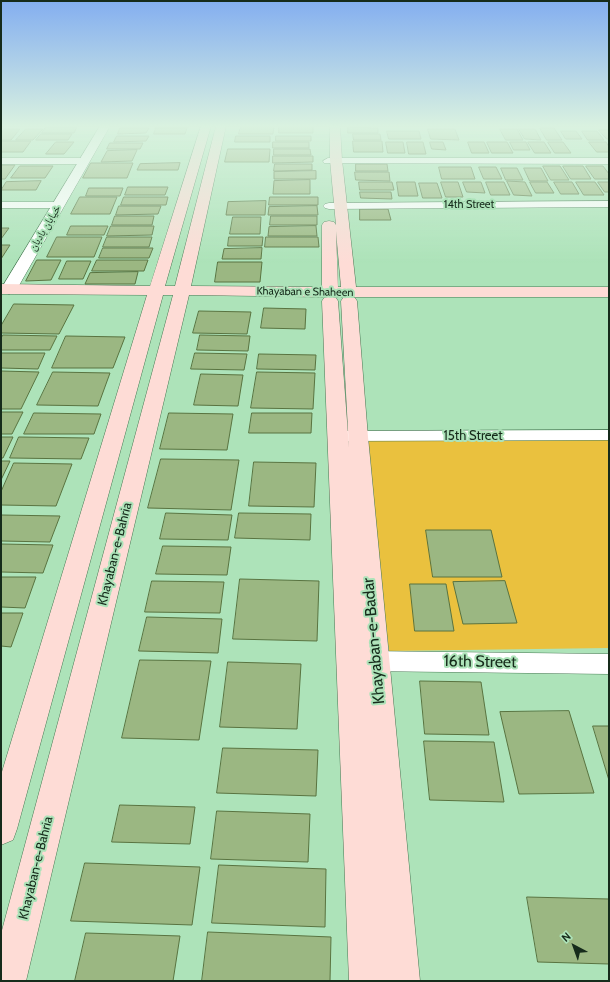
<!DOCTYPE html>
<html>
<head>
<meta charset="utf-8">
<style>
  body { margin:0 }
  #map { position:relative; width:610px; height:982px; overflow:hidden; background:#ade3b9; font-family:Cabin,sans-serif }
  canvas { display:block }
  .frame { position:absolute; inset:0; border:2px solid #162b1b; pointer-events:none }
  .north { position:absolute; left:554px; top:926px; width:40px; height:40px; -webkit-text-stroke:3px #ade3b9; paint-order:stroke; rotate:319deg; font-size:11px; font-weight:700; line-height:16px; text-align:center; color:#162b1b }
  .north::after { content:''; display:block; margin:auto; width:14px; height:18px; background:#162b1b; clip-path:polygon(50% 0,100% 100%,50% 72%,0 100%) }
</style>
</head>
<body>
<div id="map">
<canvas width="610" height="982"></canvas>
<div class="frame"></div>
<div class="north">N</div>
</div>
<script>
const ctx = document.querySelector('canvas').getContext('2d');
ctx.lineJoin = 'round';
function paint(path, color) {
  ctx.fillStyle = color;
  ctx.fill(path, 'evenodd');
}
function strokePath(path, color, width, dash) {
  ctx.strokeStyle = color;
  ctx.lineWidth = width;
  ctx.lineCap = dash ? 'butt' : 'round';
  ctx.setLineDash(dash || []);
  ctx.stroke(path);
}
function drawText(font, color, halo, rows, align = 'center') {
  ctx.font = font + ' Cabin,"Noto Naskh Arabic",sans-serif';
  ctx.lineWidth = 4;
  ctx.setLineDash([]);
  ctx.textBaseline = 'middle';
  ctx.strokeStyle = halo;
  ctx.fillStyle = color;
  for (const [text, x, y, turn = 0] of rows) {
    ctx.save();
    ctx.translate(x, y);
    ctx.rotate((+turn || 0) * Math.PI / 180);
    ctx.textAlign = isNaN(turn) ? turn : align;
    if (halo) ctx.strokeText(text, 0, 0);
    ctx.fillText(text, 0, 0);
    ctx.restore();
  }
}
const green = new Path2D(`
  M609,439v209l-220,3 -15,-121 -8,-90z`);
const building = new Path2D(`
  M156,126h34l-1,1 -34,1z
  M241,126h33l-1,8h-34z
  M279,126h34v7h-34z
  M46,127h31l-3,6h-32z
  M348,127l30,1v5h-30z
  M120,128h29l-3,5 -28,1z
  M156,128h31l-2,6h-31z
  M540,128h14l8,12h-15z
  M5,129h15l-9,11h-10v-7z
  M26,129h17l-10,11h-17z
  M428,129h27l4,11 -28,-1z
  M500,129h17l6,11h-17z
  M519,129h16l6,11 -16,-1z
  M599,130h10v9h-2z
  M387,131h32l2,8h-32z
  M561,131h15l6,8h-16z
  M582,131h15l7,9h-16z
  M41,134h31l-4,6h-32z
  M353,134h27l1,6h-27z
  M117,136h32l-3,5 -32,1z
  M236,136h34v6h-35z
  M276,136h35v5h-35z
  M1,141h30l-8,11h-22z
  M353,141h29l1,11h-29z
  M56,142h18l-10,12h-18z
  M273,142h36v6h-36z
  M386,142h17l2,11h-17z
  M407,142h16l3,12h-17z
  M430,142h13l3,8 -14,-1z
  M468,142h16l5,11h-17z
  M487,142h20l6,11h-21z
  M510,142h16l4,8h-16z
  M528,142h16l7,11h-16z
  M548,142h15l8,11h-16z
  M589,142h17l3,5v5h-12z
  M110,143h33l-3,6h-33z
  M228,149h42l-1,13h-44z
  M274,149h36l1,6h-37z
  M137,150l-5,11 -31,1 6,-11z
  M273,156h40v6l-40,1z
  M91,163h42l-6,15h-44z
  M180,163l-2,7h-41l3,-6z
  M275,164h37v6l-38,1z
  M356,164h31l1,7h-32z
  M1,165h14l-10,14h-4z
  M20,166h33l-8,12h-34z
  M543,166h17l9,14h-18z
  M563,166h20l8,13h-20z
  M586,166h17l6,8v5h-14z
  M439,167h32l4,12h-33z
  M479,167h17l6,12h-18z
  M501,168h16l6,12h-17z
  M524,168h17l7,13h-18z
  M316,171v8h-42v-7z
  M355,172h34l1,9 -34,-1z
  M310,180v14h-37l1,-13z
  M41,181l-5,9h-35l5,-8z
  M507,181l18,1 7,14 -18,-1z
  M359,182h33l2,8h-34z
  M397,182h18l3,14h-19z
  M441,182h17l5,15h-17z
  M463,182h18l4,11 -18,-1z
  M486,182h18l6,13h-19z
  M530,182h17l7,11h-18z
  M554,182h18l7,12h-18z
  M576,182h19l9,13h-20z
  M598,182h11v10h-4z
  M419,183h18l5,15h-19z
  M128,187h40l-3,8h-40z
  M89,188h34l-3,8h-34z
  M360,192h31l1,7 -31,-1z
  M80,197h37l-7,17h-39z
  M124,197h44l-2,8h-45z
  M270,197h48v8h-49z
  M266,201l-1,14h-39l2,-13z
  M119,206h42l-3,8 -42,1z
  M317,206l1,9h-50l1,-8z
  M360,209h28l3,11h-31z
  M115,216h39l-2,9h-40z
  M271,216h46v9h-47z
  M233,217h28l-1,17h-30z
  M71,226h37l-4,9h-37z
  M111,226h43l-2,9 -45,1z
  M316,226l1,10h-49l1,-9z
  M1,228h8l-8,11z
  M57,237h45l-8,20h-47z
  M107,237h45l-3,10h-46z
  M229,237h34l-1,9h-34z
  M266,237h52l1,10h-54z
  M1,245h9l-9,14z
  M103,248h50l-4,10h-50z
  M262,248l-1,11h-39l2,-10z
  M37,260h24l-10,20 -25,1z
  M97,260h51l-4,11h-52z
  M67,261h24l-8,18h-24z
  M218,262h44l-2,20h-45z
  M138,272l-3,12h-50l5,-11z
  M14,304l60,1 -15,29 -58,-1v-7z
  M264,308l42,1 -1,20 -44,-1z
  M199,311l52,1 -4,22 -54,-1z
  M3,335l54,1 -7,14h-49v-11z
  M200,335l50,1 -2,15 -51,-1z
  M66,336l59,1 -12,31h-61z
  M1,353h44l-7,16 -37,-1z
  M195,353l52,1 -3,16 -53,-1z
  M259,354l57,1 -1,15 -58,-1z
  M1,371l38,1 -18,37h-20z
  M53,372l57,1 -12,33 -61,-1z
  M257,372l58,1 -2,36 -62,-1z
  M201,374l42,1 -5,31 -44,-1z
  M1,412h22l-11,22h-11z
  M34,413l67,1 -7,20h-70z
  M169,413l64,1 -6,36 -67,-1z
  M252,413h60l-1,20h-62z
  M1,437h12l-10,21h-2z
  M19,437l70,1 -8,21 -71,-1z
  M161,459l78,1 -8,50 -83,-2z
  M1,461h9l-9,19z
  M254,462l62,1 -2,44 -65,-1z
  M14,463l58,1 -16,42 -55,-1v-13z
  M166,513l66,2 -4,25 -68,-1z
  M239,513l72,1 -1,26 -75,-2z
  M1,515l59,1 -10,26 -49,-1z
  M426,530h65l11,47h-69z
  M1,544l52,1 -10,28 -42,-1z
  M163,546l68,1 -4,28 -71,-1z
  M1,577h35l-11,31 -24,-1z
  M240,579l79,2 -2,60 -84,-2z
  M152,581l72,1 -4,31 -75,-1z
  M505,581l12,42 -54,1 -10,-42z
  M410,584h36l8,47h-39z
  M1,613h22l-12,34 -10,-1z
  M147,617l75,2 -4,34 -79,-2z
  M140,660l71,1 -12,79 -77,-2z
  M228,662l73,2 -4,65 -77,-2z
  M420,681l61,1 8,53 -64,-1z
  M569,711l25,82 -75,1 -19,-82z
  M593,726h16v54z
  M424,741l70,1 10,60 -74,-2z
  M223,748l95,2 -2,46 -99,-3z
  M120,805l75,2 -5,37 -78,-2z
  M217,811l93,3 -2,48 -97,-3z
  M85,863l115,4 -8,58 -121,-4z
  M219,865l107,4 -1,58 -113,-4z
  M527,897l82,2v65l-71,-2z
  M208,932l123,5 -1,44h-128z
  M86,933l94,3 -7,45h-98z`);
const minor = new Path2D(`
  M1,158h83l5,3 -5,3h-83z
  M328,158h281v6l-285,-1 -1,-2z
  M609,201v6l-280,2 -4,-1 -2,-2 2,-2 4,-1z
  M1,202h57l4,1 2,2 -2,2 -4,1h-57z
  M609,430v10l-266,1 -6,-1 -3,-4 3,-4 6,-1z
  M364,651l245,3v20l-245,-3 -8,-3 -4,-7 4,-7z`);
const tertiary = new Path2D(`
  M100,126h10l-93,163 -2,3 -6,2 -6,-2 -2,-3z`);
const secondary = new Path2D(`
  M201,126h10l-46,160h10l41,-160h10l-35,160 131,1v-62l2,-3 5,-1 5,1 2,3 -6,-65v-34h10l2,34 14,127h253v10h-258l4,1 2,3 11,136 52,544h-71l-27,-680 2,-3 4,-1 -139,-2 -163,686h-25v-47l172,-639h-10l-146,534 -4,11 -12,5v-70l146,-480 -146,-1v-10l149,2zM336,231l5,56h-3zM332,297h15l-4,1 -2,3 8,147 -11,-147 -2,-3z`);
const farStreetnames = [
  ["14th Street",469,205],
  ["خیابان بادبان",45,228,-59],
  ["Khayaban e Shaheen",305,292,1]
];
const streetNames = [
  ["15th Street",473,436],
  ["Khayaban-e-Bahria",115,554,-76],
  ["Khayaban-e-Bahria",36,868,-76]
];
const nearStreetnames = [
  ["Khayaban-e-Badar",374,641,-95],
  ["16th Street",480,662,1]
];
paint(green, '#eac13e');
paint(building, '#9bb782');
strokePath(building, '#597340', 1);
strokePath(minor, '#477853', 1);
strokePath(tertiary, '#477853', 1);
strokePath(secondary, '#477853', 1);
paint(minor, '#fff');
paint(tertiary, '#fff');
paint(secondary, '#fedcd6');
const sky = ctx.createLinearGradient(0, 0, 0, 263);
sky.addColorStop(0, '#83aef0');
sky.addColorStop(0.48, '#daf2e0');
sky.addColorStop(1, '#daf2e000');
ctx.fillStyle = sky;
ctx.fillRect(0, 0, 610, 263);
drawText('11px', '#162b1b', '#ade3b9', farStreetnames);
drawText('13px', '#162b1b', '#ade3b9', streetNames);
drawText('16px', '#162b1b', '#ade3b9', nearStreetnames);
</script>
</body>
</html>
